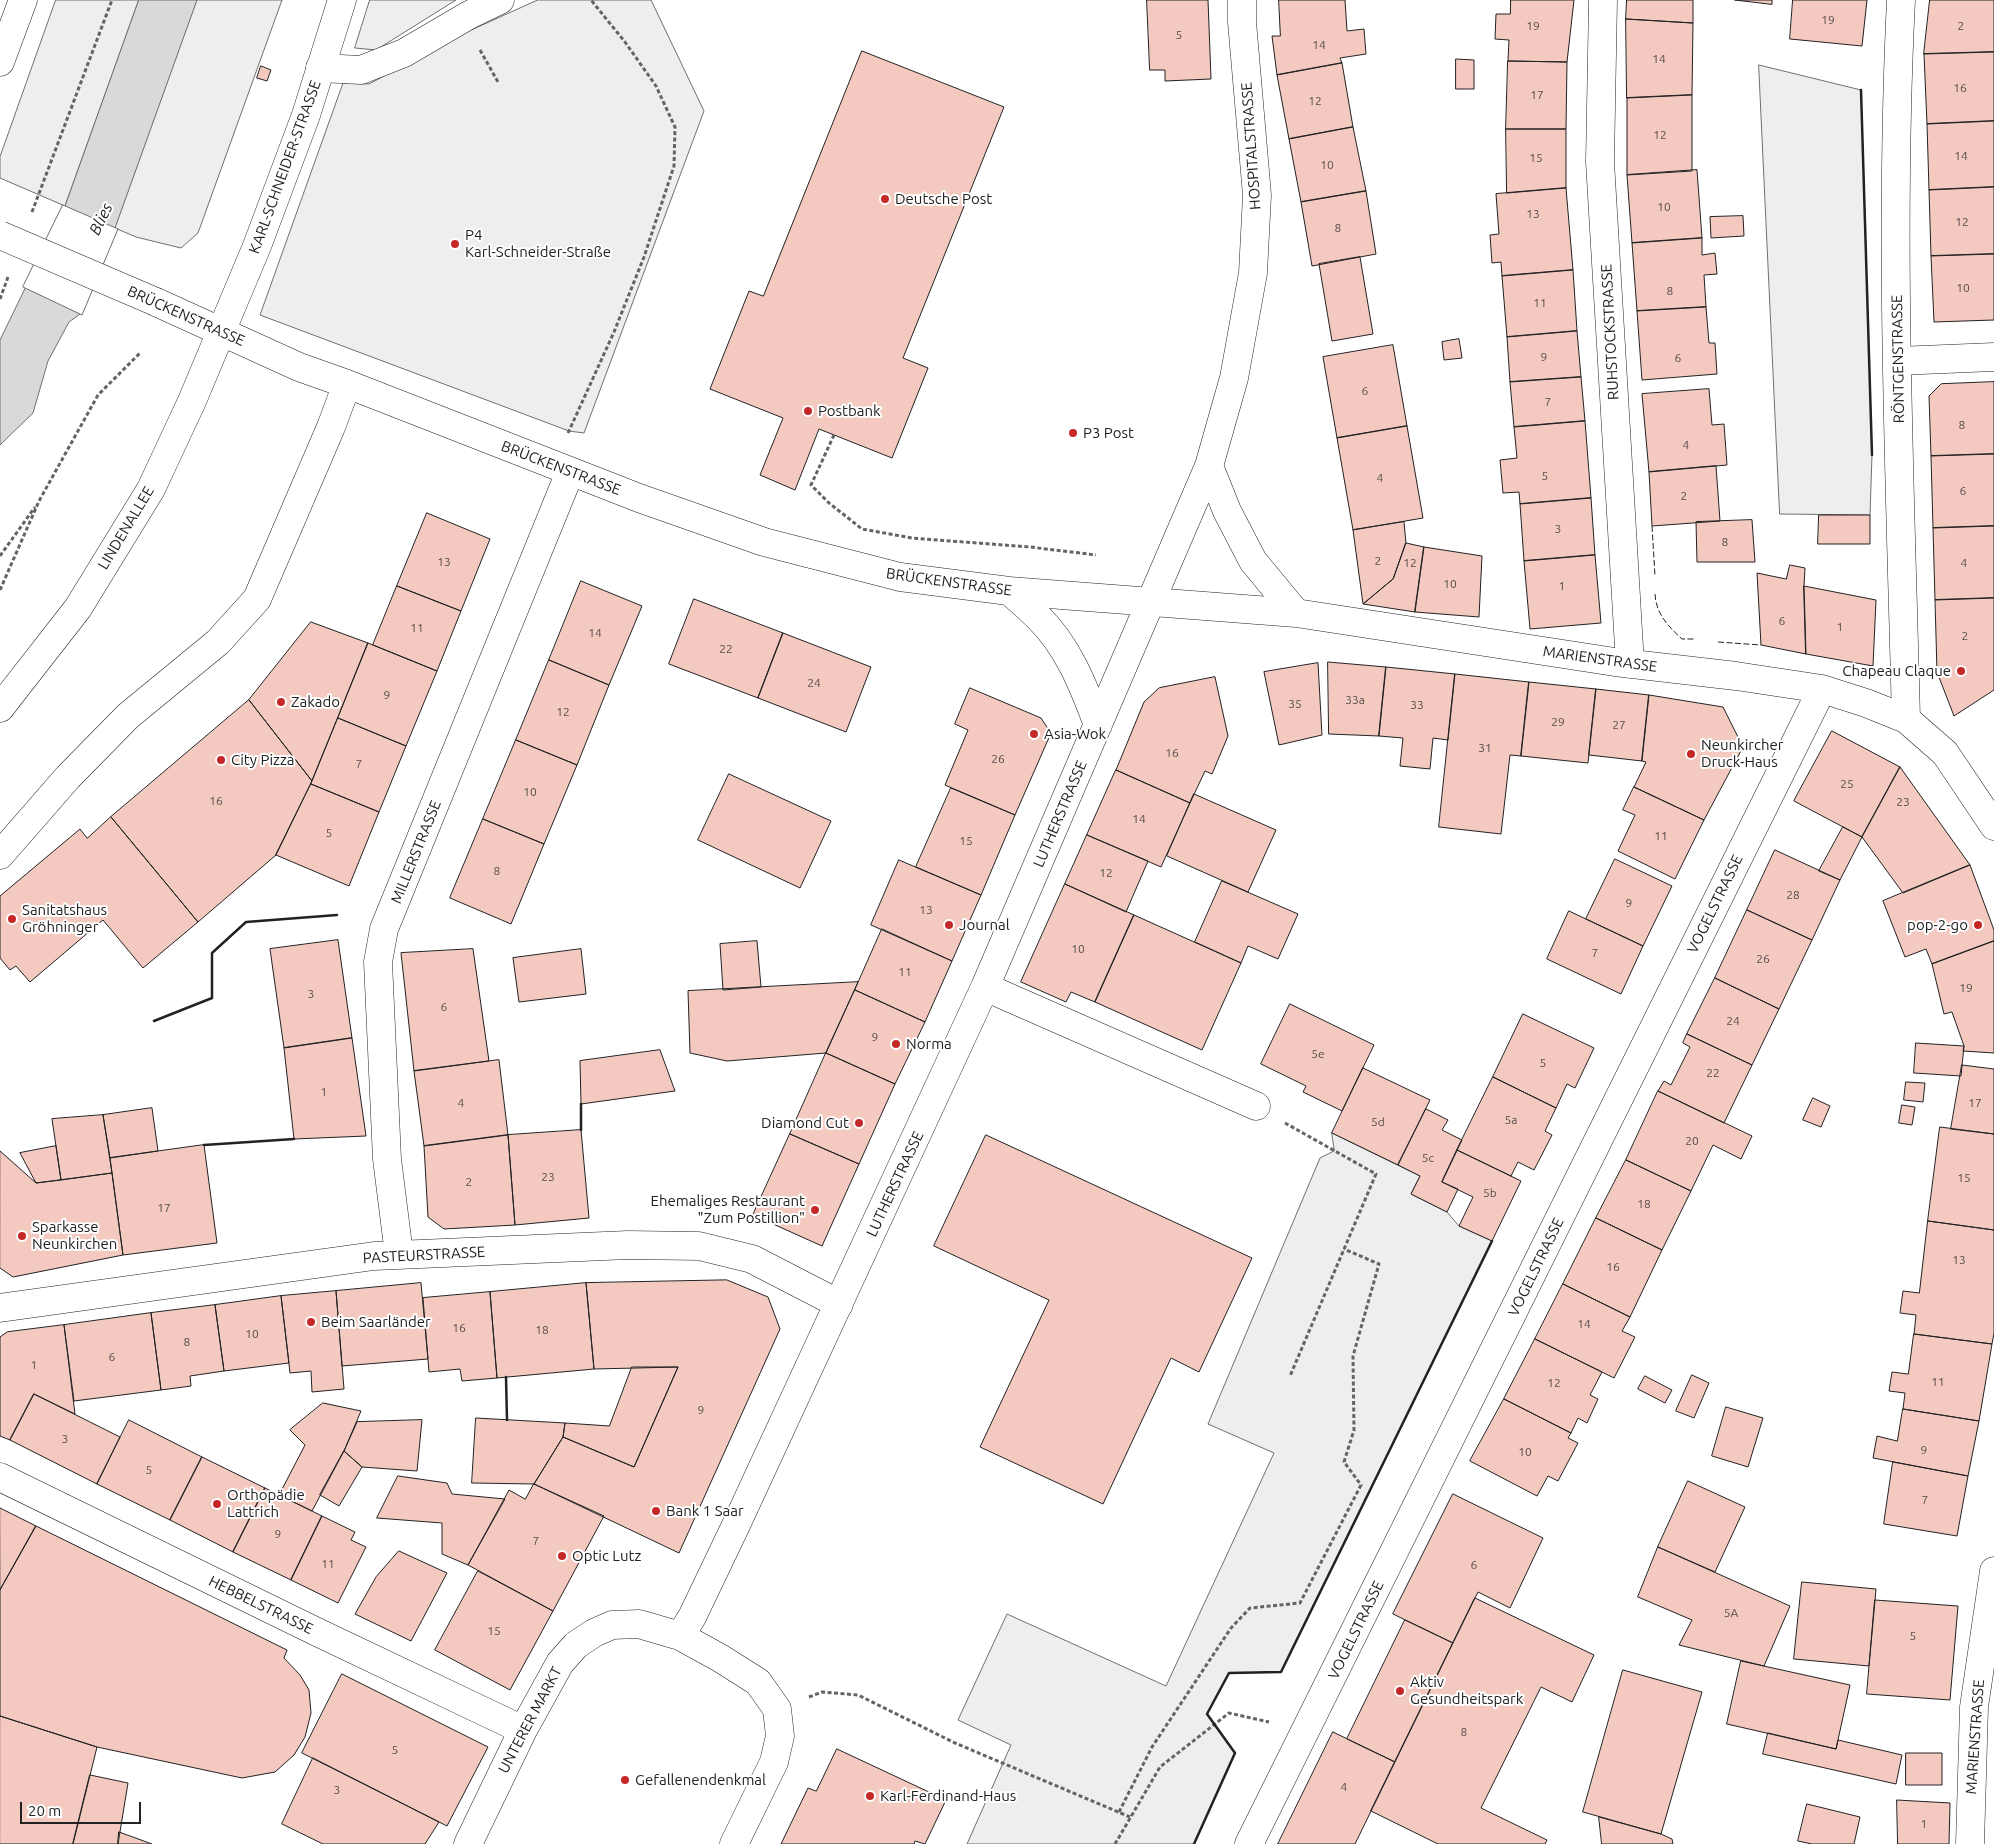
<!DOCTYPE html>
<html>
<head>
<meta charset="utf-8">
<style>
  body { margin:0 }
  #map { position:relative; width:1994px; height:1844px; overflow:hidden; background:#fff; font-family:Ubuntu,sans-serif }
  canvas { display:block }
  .scale { position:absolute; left:20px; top:1802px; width:121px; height:22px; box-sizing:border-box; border:2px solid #222; border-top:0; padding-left:6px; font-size:15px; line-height:18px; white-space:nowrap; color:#222; -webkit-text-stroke:4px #fff; paint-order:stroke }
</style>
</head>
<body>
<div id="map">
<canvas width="1994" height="1844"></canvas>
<div class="scale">20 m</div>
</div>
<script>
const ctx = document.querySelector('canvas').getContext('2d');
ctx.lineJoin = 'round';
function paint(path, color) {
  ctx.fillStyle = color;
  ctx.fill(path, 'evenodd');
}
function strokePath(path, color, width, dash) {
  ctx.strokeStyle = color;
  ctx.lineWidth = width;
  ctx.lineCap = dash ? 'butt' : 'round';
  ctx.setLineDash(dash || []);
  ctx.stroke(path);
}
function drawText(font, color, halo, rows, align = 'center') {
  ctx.font = font + ' Ubuntu,sans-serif';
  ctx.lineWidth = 4;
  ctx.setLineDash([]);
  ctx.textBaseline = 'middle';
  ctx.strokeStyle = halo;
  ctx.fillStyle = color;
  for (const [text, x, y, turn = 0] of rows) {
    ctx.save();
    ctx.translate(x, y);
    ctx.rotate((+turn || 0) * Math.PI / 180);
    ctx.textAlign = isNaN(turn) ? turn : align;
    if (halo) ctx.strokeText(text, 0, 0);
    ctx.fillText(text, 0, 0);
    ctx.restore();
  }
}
const green = new Path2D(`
  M56,0h83l-74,206 -65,-28v-21z
  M197,0h85l-84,233 -17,15 -45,-11 -21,-9z
  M370,0h86l-80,50 -21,-2z
  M538,0h113l53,111 -120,322 -15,-2 -309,-116 83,-232 26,1 100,-53z
  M1759,65l102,25 11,365 -2,60 -90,-1z
  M1332,1133l88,43 -9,18 36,18 12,14 33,15 -211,431 -52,1 -22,41 28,39 -41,91h-227l44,-99 -53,-25 49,-106 159,72 108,-233 -66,-29 112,-266 14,-7z`);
const water = new Path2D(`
  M139,0h58l-82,228 -35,86 -11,8 -21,39 -15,52 -33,32v-105l65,-134z`);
const pier = new Path2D(`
  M63,205l55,24 -36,86 -59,-28z`);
const building = new Path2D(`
  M1147,0h61l3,79 -46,2v-11h-15z
  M1279,0h66l2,31 17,-2 2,25 -26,4 2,5 -65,12 -5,-39h8z
  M1511,0h63l-7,62 -59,-1 1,-21 -14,-1 1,-25h14z
  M1627,0h66v23l-67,-4z
  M1735,0h37v4z
  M1793,0h74l-5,46 -72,-7z
  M1930,0h64v52l-70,2z
  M1626,19l67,4 -1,72 -65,3z
  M862,51l142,56 -101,251 25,10 -36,90 -73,-29 -24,61 -35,-15 23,-57 -73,-29 39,-98 14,5z
  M1994,52v69l-67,3 -3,-70z
  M1456,59l18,1v29h-18z
  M1508,61l59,1 -1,67h-60z
  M1342,63l11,64 -64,12 -12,-64z
  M261,66l10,4 -4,11 -10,-3z
  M1692,95v76l-65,4v-77z
  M1994,121v66l-65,3 -2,-66z
  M1353,127l13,64 -65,11 -12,-63z
  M1506,129h60v59l-59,5z
  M1697,170l5,68 -70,5 -5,-68z
  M1994,187v67l-63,2 -2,-66z
  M1566,188l7,82 -71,6 -1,-14 -9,1 -2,-28 9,-1 -3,-40z
  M1366,191l10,63 -64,12 -11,-64z
  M1743,216l1,20 -33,2 -1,-21z
  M1702,238v17l13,-2 2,21 -13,1 2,32 -69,4 -5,-68z
  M1994,254v66l-60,2 -3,-66z
  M1360,257l13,77 -41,7 -13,-77z
  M1573,270l4,61 -70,6 -5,-61z
  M1706,307l3,36h6l2,31 -75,6 -5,-69z
  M1577,331l4,46 -71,5 -3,-45z
  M1459,339l3,19 -18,2 -2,-18z
  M1393,345l14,81 -70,12 -14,-81z
  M1581,377l4,44 -71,6 -4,-45z
  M1994,382v72l-63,2 -2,-60 12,-12z
  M1709,389l3,36 12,-1 3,41 -78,7 -7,-78z
  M1585,421l6,77 -71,6 -1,-12 -16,1 -3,-33 17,-2 -3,-31z
  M1407,426l16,92 -70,12 -16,-92z
  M1994,454v72l-61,2 -2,-72z
  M1716,466l4,55 -68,5 -3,-54z
  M1591,498l4,57 -71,6 -4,-57z
  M427,513l63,26 -29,72 -64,-25z
  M1819,515h51v29h-52z
  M1752,520l3,42h-58l-1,-40z
  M1404,522l2,21 -13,36 -30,25 -10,-74z
  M1994,526v72l-59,2 -2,-72z
  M1406,543l18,4 -9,65 -52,-8 30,-25z
  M1424,547l58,9 -3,61 -64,-5z
  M1595,555l6,68 -71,6 -6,-68z
  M1790,565l15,3 -1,18 2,68 -45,-9 -4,-72 29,6z
  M581,581l61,25 -33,79 -60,-25z
  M397,586l64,25 -24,60 -64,-26z
  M1804,586l72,14 -3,66 -67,-12z
  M1994,598v92l-40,26 -17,-44 -2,-72z
  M694,599l89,34 -25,65 -89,-34z
  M311,622l57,21 -56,138 -63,-81z
  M783,633l88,34 -25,65 -88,-34z
  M368,643l69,28 -31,75 -68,-28z
  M549,660l60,25 -32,80 -61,-25z
  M1328,662l58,5 -7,69 -50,-2z
  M1318,663l4,72 -43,10 -15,-73z
  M1386,667l69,7 -7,66 -15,-2 -3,31 -30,-3 3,-28 -24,-2z
  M1455,674l74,8 -8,74 -11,-1 -9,79 -62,-7z
  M1215,677l13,59 -16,38 -7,-3 -15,32 -74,-33 28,-68 15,-14z
  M1529,682l67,7 -8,74 -67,-7z
  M970,688l71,30 10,15 -36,82 -70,-30 23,-55 -13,-6z
  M1596,689l53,6 -7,66 -53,-6z
  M1649,695l74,12 20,40 -39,73 -70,-33 12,-25 -4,-1z
  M249,700l63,81 -36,74 -78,67 -87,-105z
  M338,718l68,28 -27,66 -68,-28z
  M1832,731l68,36 -38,70 -68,-36z
  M516,740l61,25 -33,79 -61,-25z
  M1900,767l70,98 -67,28 -41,-56z
  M1116,770l74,33 -29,64 -74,-32z
  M729,774l102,47 -31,67 -102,-48z
  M311,784l68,28 -30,74 -73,-31z
  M1634,787l70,33 -29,59 -57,-28 17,-36 -12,-5z
  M951,788l64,27 -34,80 -65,-28z
  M1194,794l82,36 -28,62 -81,-36z
  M111,817l87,105 -55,46 -40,-48 -73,62 -14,-16 -6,4 -10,-12v-62l80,-67 7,9z
  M483,819l61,25 -33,80 -61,-26z
  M1843,827l19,10 -22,43 -21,-9z
  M1087,835l61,26 -22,51 -61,-28z
  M1775,850l65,30 -28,60 -65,-30z
  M1615,859l57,27 -29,60 -57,-27z
  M899,860l82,35 -29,66 -81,-36z
  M1970,865l24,65v11l-62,23 -6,-15 -21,8 -22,-56z
  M1222,881l76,33 -20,45 -30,-13 -7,17 -46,-21z
  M1065,884l69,31 -39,87 -24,-10 -5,10 -45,-20z
  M1747,910l65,30 -33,69 -64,-31z
  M1569,911l74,35 -22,48 -74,-35z
  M1134,915l107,48 -39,87 -107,-48z
  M882,929l70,32 -27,61 -70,-32z
  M338,940l14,98 -68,10 -14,-99z
  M757,941l4,46 -38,3 -3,-46z
  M1994,941v112l-31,-2 1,-5 -12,-34 -8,2 -12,-50z
  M473,949l16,112 -75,10 -13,-118z
  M581,949l5,45 -67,8 -6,-44z
  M1715,978l64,31 -27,56 -65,-31z
  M858,982l-32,71 -99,8 -37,-8 -2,-62z
  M855,990l70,32 -30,62 -69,-31z
  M1290,1004l84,41 -32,66 -39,-19 3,-6 -45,-22z
  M1523,1014l71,34 -19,40 -8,-4 -11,24 -63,-31z
  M1687,1034l65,31 -28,58 -66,-32 6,-10 7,4 19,-38 -7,-4z
  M352,1038l14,98 -72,3 -10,-91z
  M1916,1043l48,3 -3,30 -47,-3z
  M660,1050l15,41 -94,13 -1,-43z
  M826,1053l69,31 -36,80 -69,-30z
  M499,1060l9,75 -84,11 -10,-75z
  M1962,1065l32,4v65l-43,-5z
  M1363,1068l67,32 -32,65 -66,-32z
  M1493,1077l63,31 -11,23 7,4 -18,35 -16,-8 -7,14 -54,-26z
  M1906,1082l19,1 -2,19 -19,-2z
  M1658,1091l94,45 -11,23 -28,-14 -22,46 -65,-31z
  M1813,1098l17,8 -9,21 -18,-7z
  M1902,1105l13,2 -3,18 -13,-2z
  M152,1108l6,43 -48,7 -7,-43z
  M1426,1109l22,11 -6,10 20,10 -20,42 16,7 -11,23 -36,-18 9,-18 -22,-11z
  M103,1115l9,58 -51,7 -9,-61z
  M1940,1127l54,7v96l-66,-9z
  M581,1130l8,88 -74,7 -7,-90z
  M790,1134l69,30 -37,82 -69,-31z
  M508,1135l7,90 -71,4 -16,-12 -4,-71z
  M986,1135l266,123 -53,114 -28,-14 -68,146 -123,-57 69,-147 -115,-54z
  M204,1145l13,98 -94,12 -13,-97z
  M56,1146l5,34 -25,3 -16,-30z
  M1457,1150l64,31 -29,60 -33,-15 14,-29 -31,-15z
  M0,1151l36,32 76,-10 11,82 -110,22 -13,-9z
  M1626,1160l65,31 -29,59 -66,-32z
  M1596,1218l66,32 -32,67 -67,-33z
  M1928,1221l66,9v103l-2,11 -78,-10 2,-19 -16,-2 3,-22 16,2z
  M727,1280l41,17 12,32 -101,224 -145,-69 29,-47 71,30 44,-100 -84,2 -8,-86z
  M421,1283l7,76 -86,7 -6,-75z
  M586,1283l8,86 -97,9 -7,-86z
  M1563,1284l67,33 -8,14 13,6 -21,41 -79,-39z
  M336,1291l8,98 -32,3 -1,-21 -21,2 -9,-77z
  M490,1292l7,86 -35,3 -2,-12 -31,3 -6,-74z
  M281,1296l8,67 -65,8 -9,-66z
  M215,1305l9,66 -34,5 1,10 -30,4 -10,-77z
  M151,1313l10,77 -87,11 -10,-76z
  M64,1325l11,89 -41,-20 -24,46 -10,-4v-99l7,-5z
  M1914,1334l78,10 -13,77 -76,-12 2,-16 -16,-2 3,-19 16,2z
  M1535,1339l67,33 -12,23 8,4 -11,24 -9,-5 -7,15 -67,-34z
  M632,1367h46l-44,100 -71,-30 2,-14 44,3z
  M1692,1375l17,8 -15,35 -18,-7z
  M1645,1376l27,14 -7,13 -27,-14z
  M34,1394l86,43 -23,47 -87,-44z
  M1504,1399l67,34 -3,5 10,5 -20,38 -10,-5 -11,20 -67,-35z
  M323,1403l38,8 -17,40 -32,60 -33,-16 26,-50 -15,-15z
  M1726,1407l37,11 -15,49 -36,-11z
  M1903,1409l76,12 -11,55 -95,-18 4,-22 20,5z
  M476,1418l89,5 -2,14 -29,47 -62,-1z
  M129,1420l73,37 -32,63 -73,-36z
  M422,1420l-5,51 -55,-4 -18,-16 13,-29z
  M344,1451l18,16 -23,39 -19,-11z
  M202,1457l63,31 -32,64 -63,-32z
  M1893,1462l75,14 -11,60 -73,-12z
  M398,1476l49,7 5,11 53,5 -37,66 -26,-11v-31l-65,-5z
  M1688,1481l57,26 -30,65 -57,-25z
  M534,1484l70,32 -51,95 -85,-46 41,-75 16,9z
  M265,1488l57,28 -31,64 -58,-28z
  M1453,1494l90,44 -33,70 -32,-16 -25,51 -60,-29z
  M0,1508l36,18 -36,64z
  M322,1516l33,16 -4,8 15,7 -28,56 -47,-23z
  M36,1526l251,124 -3,8 16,17 9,15 2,23 -6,24 -11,18 -19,17 -33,6 -145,-31 -97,-31v-126z
  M1658,1547l132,59 -26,60 -85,-21 13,-25 -54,-23z
  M399,1551l48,22 -36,68 -56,-27 21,-37z
  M478,1571l75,40 -43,79 -75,-40z
  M1802,1582l74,7 -7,77 -75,-7z
  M1475,1598l119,57 -22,47 -31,-15 -60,121 66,32 -2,4h-107l-67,-33z
  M1875,1600l83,6 -8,94 -83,-6z
  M1405,1620l48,23 -58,119 -48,-23z
  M1741,1661l109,24 -14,64 -109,-25z
  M1623,1670l79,22 -41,142 -78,-22z
  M342,1674l146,73 -41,79 -145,-73z
  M0,1716l97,31 -24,97h-73z
  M1333,1732l62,30 -40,82h-77z
  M1768,1733l68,16 2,-9 64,15 -6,29 -133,-30z
  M837,1749l109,51 -21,44 -10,-3 -1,3h-133l27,-56 8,3z
  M1906,1753h36v32h-36z
  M313,1758l126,64 -14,22h-102l-41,-20z
  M90,1775l38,8 -10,61h-45z
  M1897,1800l53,3 -1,41h-51z
  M1807,1804l53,13 -6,27h-42l-14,-3z
  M1599,1817l62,17 11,5 1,5h-71z
  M119,1832l33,12h-34z`);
const path = new Path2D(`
  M480,50l18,32
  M32,212l80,-212
  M0,299l8,-22
  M568,433l46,-101 30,-75 30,-91 1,-39 -19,-41 -31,-44 -34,-42
  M834,435l-23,50 18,18 33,26 50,9 118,9 66,8
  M0,556l35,-49
  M0,590l39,-89 59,-106 42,-42
  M1285,1123l91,51 -86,202
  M809,1697l13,-5 36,3 97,48 175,74
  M1119,1812l33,-65 79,-119 19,-20 50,-5 61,-118 -17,-23 10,-32 -1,-74 26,-92 -35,-15
  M1115,1844l45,-77 69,-54 40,9`);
const minor = new Path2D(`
  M1603,0l-3,162 30,502
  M1901,0c-12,239 -1,479 5,719
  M0,62l23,-62
  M320,68l41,2 43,-17 65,-38 31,-15
  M156,302l143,65 48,17 292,114 125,44 136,35 109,14 287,22 319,49 121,14 86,13 44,14 40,16 39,34 49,73
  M1897,361l97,-4
  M1209,466l18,45 26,50 43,52
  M1009,591c10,8 20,17 29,26 30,29 46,70 60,108
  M0,855l68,-78 60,-61 90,-74 39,-43 74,-172 16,-43
  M985,987l271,119
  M399,1254l-12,-95 -9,-197 6,-33 186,-457
  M0,1308l374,-52 254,-11 71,1 53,13 87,45
  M0,1477l317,155 206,98
  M680,1636l12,-19 44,-92 249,-538 224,-521 25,-88 19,-105 4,-78 -15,-173v-22
  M468,1844l55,-114 37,-67 16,-18 18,-12 18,-8 27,-1 41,12 40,22 38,24 19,27 3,27 -6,26 -40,82
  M1249,1844l573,-1155
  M1970,1844l4,-137 20,-136`);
const major = new Path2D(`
  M0,708l78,-100 73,-119 41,-88 65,-155 49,-131 36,-115`);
const minorBridge = new Path2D(`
  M0,235l156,67`);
const fence = new Path2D(`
  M1652,526l3,50
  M1655,594c1,20 13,32 27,45h12
  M1718,642l43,3`);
const wall = new Path2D(`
  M1861,90l11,365
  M154,1021l58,-23v-45l34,-31 91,-7
  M581,1104v26
  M204,1145l90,-6
  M506,1377l1,43
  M1194,1844l41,-91 -28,-39 22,-41 52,-1 211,-431`);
const markers = [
  [885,199,5,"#c62828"],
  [455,244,5,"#c62828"],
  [808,411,5,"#c62828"],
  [1073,433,5,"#c62828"],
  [1961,671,5,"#c62828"],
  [281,702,5,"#c62828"],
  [1034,734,5,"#c62828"],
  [1691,754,5,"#c62828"],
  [221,760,5,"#c62828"],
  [12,919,5,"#c62828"],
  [949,925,5,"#c62828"],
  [1978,925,5,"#c62828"],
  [896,1044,5,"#c62828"],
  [859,1123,5,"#c62828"],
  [815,1210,5,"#c62828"],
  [22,1236,5,"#c62828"],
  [311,1322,5,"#c62828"],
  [217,1504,5,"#c62828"],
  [656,1511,5,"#c62828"],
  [562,1556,5,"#c62828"],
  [1400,1691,5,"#c62828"],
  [625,1780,5,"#c62828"],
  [870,1796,5,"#c62828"]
];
const numberNames = [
  ["19",1828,20],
  ["19",1533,26],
  ["2",1961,26],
  ["5",1179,35],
  ["14",1319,45],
  ["14",1659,59],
  ["16",1960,88],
  ["17",1537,95],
  ["12",1315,101],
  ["12",1660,135],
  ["14",1961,156],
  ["15",1536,158],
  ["10",1327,165],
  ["10",1664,207],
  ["13",1533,214],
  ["12",1962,222],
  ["8",1338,228],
  ["10",1963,288],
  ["8",1670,291],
  ["11",1540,303],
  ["9",1544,357],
  ["6",1678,358],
  ["6",1365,391],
  ["7",1548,402],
  ["8",1962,425],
  ["4",1686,445],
  ["5",1545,476],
  ["4",1380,478],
  ["6",1963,491],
  ["2",1684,496],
  ["3",1558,529],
  ["8",1725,542],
  ["2",1378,561],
  ["13",444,562],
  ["12",1410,563],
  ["4",1964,563],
  ["10",1450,584],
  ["1",1562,586],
  ["6",1782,621],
  ["1",1840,627],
  ["11",417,628],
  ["14",595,633],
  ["2",1965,636],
  ["22",726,649],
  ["24",814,683],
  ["9",387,695],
  ["33a",1355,700],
  ["35",1295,704],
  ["33",1417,705],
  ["12",563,712],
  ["29",1558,722],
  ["27",1619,725],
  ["31",1485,748],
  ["16",1172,753],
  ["26",998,759],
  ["7",359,764],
  ["25",1847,784],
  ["10",530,792],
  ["16",216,801],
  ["23",1903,802],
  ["14",1139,819],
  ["5",329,833],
  ["11",1661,836],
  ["15",966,841],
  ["8",497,871],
  ["12",1106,873],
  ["28",1793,895],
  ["9",1629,903],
  ["13",926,910],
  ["10",1078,949],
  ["7",1595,953],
  ["26",1763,959],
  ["11",905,972],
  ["19",1966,988],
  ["3",311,994],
  ["6",444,1007],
  ["24",1733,1021],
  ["9",875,1037],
  ["5e",1318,1054],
  ["5",1543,1063],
  ["22",1713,1073],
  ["1",324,1092],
  ["4",461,1103],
  ["17",1975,1103],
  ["5a",1511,1120],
  ["5d",1378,1122],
  ["20",1692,1141],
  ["5c",1428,1158],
  ["23",548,1177],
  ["15",1964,1178],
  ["2",469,1182],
  ["5b",1490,1193],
  ["18",1644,1204],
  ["17",164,1208],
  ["13",1959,1260],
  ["16",1613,1267],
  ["14",1584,1324],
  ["16",459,1328],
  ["18",542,1330],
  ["10",252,1334],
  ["8",187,1342],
  ["6",112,1357],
  ["1",34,1365],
  ["11",1938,1382],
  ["12",1554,1383],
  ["9",701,1410],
  ["3",65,1439],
  ["9",1924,1450],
  ["10",1525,1452],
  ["5",149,1470],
  ["7",1925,1500],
  ["9",278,1534],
  ["7",536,1541],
  ["11",328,1564],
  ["6",1474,1565],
  ["5A",1731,1613],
  ["15",494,1631],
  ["5",1913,1636],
  ["8",1464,1732],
  ["5",395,1750],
  ["4",1344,1787],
  ["3",337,1790],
  ["1",1924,1824]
];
const streetNames = [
  ["HOSPITALSTRASSE",1251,146,-94],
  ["KARL-SCHNEIDER-STRASSE",285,167,-70],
  ["BRÜCKENSTRASSE",186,316,24],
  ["RUHSTOCKSTRASSE",1610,332,-93],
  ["RÖNTGENSTRASSE",1898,359,-91],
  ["BRÜCKENSTRASSE",561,468,21],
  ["LINDENALLEE",126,528,-59],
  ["BRÜCKENSTRASSE",949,582,8],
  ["MARIENSTRASSE",1600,659,8],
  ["LUTHERSTRASSE",1060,814,-67],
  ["MILLERSTRASSE",416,852,-68],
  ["VOGELSTRASSE",1715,904,-64],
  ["LUTHERSTRASSE",895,1184,-65],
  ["PASTEURSTRASSE",424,1255,-3],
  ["VOGELSTRASSE",1536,1267,-64],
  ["HEBBELSTRASSE",261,1605,26],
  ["VOGELSTRASSE",1356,1630,-64],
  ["UNTERER MARKT",530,1720,-62],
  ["MARIENSTRASSE",1975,1737,-86]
];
const poiNames = [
  ["Deutsche Post",895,199],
  ["P4",465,235],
  ["Karl-Schneider-Straße",465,252],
  ["Postbank",818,411],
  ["P3 Post",1083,433],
  ["Chapeau Claque",1951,671,"right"],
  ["Zakado",291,702],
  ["Asia-Wok",1044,734],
  ["Neunkircher",1701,745],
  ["Druck-Haus",1701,762],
  ["City Pizza",231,760],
  ["Sanitatshaus",22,910],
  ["Gröhninger",22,927],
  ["Journal",959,925],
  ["pop-2-go",1968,925,"right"],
  ["Norma",906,1044],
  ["Diamond Cut",849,1123,"right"],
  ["Ehemaliges Restaurant",805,1201,"right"],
  ["\"Zum Postillion\"",805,1218,"right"],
  ["Sparkasse",32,1227],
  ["Neunkirchen",32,1244],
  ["Beim Saarländer",321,1322],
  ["Orthopädie",227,1495],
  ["Lattrich",227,1512],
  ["Bank 1 Saar",666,1511],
  ["Optic Lutz",572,1556],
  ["Aktiv",1410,1682],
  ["Gesundheitspark",1410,1699],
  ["Gefallenendenkmal",635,1780],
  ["Karl-Ferdinand-Haus",880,1796]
];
const waterNames = [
  ["Blies",101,219,-64]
];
paint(green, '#eee');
strokePath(green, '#6f6f6f', 1);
paint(water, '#d9d9d9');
strokePath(water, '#6f6f6f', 1);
paint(pier, '#fff');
strokePath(pier, '#6f6f6f', 1);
paint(building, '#f3c9c0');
strokePath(building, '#222', 1);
strokePath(minor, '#222', 29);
strokePath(major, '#222', 29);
strokePath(path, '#646464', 3, [4, 2.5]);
strokePath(minor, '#fff', 28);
strokePath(major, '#fff', 28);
strokePath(minorBridge, '#222', 29, []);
strokePath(minorBridge, '#fff', 28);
strokePath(fence, '#222', 1, [6, 2.5]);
strokePath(wall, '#222', 2.5);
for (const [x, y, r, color] of markers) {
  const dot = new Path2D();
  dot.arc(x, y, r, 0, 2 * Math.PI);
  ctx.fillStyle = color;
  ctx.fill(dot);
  strokePath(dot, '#fff', 2);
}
drawText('12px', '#564c4a', null, numberNames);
drawText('15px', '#222', '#fff', streetNames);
drawText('15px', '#222', '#fff', poiNames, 'left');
drawText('italic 16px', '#222', '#fff', waterNames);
</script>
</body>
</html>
